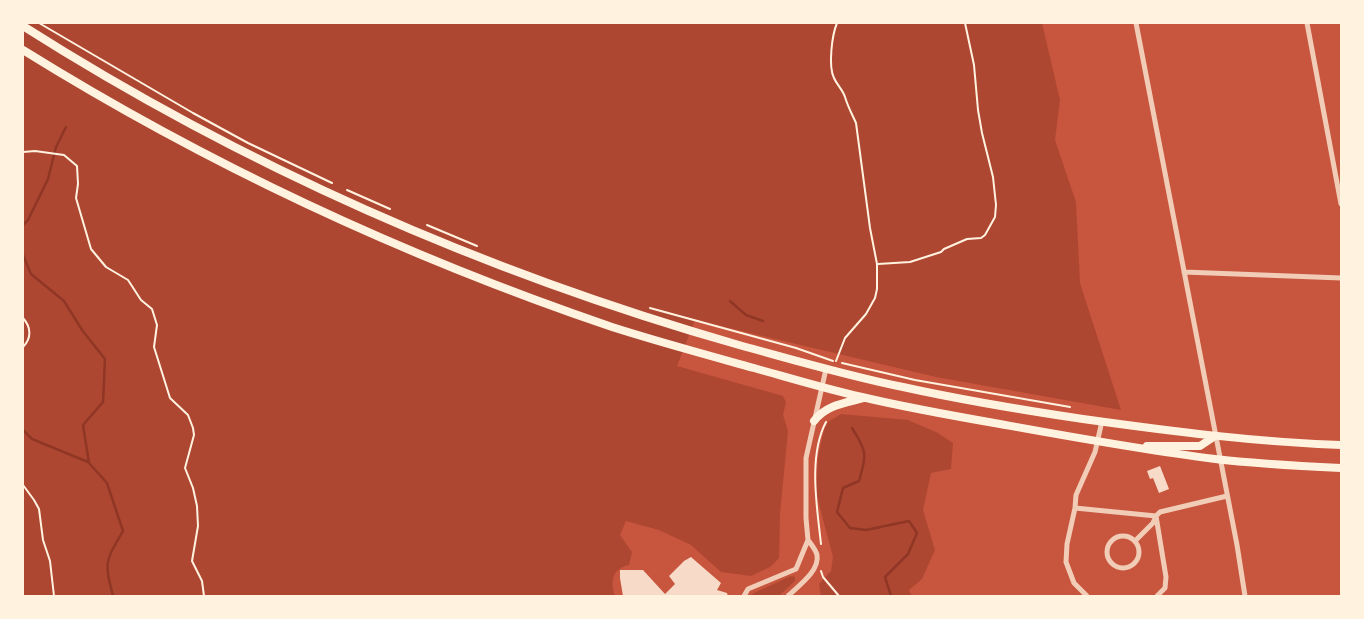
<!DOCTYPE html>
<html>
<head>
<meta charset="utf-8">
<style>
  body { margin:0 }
  #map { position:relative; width:1364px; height:619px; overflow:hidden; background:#c8553d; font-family:Ubuntu,sans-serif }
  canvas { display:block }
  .frame { position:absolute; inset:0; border:24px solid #fff3e0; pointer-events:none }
</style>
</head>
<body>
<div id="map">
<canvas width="1364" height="619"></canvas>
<div class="frame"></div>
</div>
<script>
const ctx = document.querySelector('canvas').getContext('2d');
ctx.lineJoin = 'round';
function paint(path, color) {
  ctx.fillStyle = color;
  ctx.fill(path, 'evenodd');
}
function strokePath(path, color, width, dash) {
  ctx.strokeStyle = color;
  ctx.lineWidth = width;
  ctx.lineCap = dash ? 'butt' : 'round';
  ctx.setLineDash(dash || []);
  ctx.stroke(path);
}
const green = new Path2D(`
  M23,23h1019l18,77 -5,40 21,62 4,81 41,127 -185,-33 -241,-57 -18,46 106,30 3,6 -3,13 5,16 -8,83 -1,44 -9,9 -19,9 -30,-4 -30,-27 -32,-15 -33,-9 -6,14 12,17 -3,13c-17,4 -19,16 -14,31h-592z
  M841,414l67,6 30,13 15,10 -2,26 -20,4 -8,37 12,40 -13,29 -13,11 3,6h-91l-2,-12 12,-13 2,-14 -17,-64 2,-37 6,-26 4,-8z
  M791,576l4,1v4l-16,15h-28l3,-3z`);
const stream = new Path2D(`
  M23,225l5,-5 20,-41 8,-32 10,-20
  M23,255l8,19 33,27 18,29 23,29 -2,43 -20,23 6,38 18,20 16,48c-18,31 -19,30 -10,65
  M730,301l16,14 17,6
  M852,428c15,23 15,27 7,53l-16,7 -6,24 13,16 16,2 43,-9 8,12 -9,21 -23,23 6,19
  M23,430l9,9 56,23`);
const building = new Path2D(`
  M1160,466l9,23 -10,4 -6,-15 -3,1 -3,-8z
  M691,557l30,26 -4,7 10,3 1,3h-105l-3,-18v-8h23l22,24 10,-10 -6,-8 15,-15z`);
const path = new Path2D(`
  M39,23l154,90 55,30 84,40
  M23,152l12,-1 29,4 13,11 1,18 -2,14 15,51 15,18 22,13 13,20 11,9 5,16 -3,22 16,51 18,17 5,13 1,7 -9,33 8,20 4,18 1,20 -6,35 10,20 2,15
  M347,190l43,19
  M427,225l50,21
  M878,264l32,-2 31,-10 3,-3 23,-10 14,-1 4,-3 10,-18 1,-12 -3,-28 -11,-44 -4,-23 -4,-45 -9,-42
  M650,308l146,40 37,13
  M23,318c8,9 9,20 0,29
  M836,361l9,-23 21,-24 9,-16 2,-9v-25l-7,-36 -14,-105c-4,-9 -8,-16 -11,-26 -2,-7 -8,-12 -11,-19 -6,-12 -2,-43 3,-55
  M842,363l73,17 155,27
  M23,485l11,15 5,9 4,31 7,21 4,35
  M821,544c-4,-37 -13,-88 5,-122
  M821,571l2,6 16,19`);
const minor = new Path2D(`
  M1136,23l101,522 8,51
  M1307,23l34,181
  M1184,272l157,6
  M1075,508l81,8
  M1156,516l10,61 -1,11 -8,8
  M1107 552a16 16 0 1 1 32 0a16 16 0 1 1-32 0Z
  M1135,541l18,-18 3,-7 4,-4 67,-16
  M744,596l4,-7 48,-20 12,-29 -2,-22v-60l20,-89
  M788,596c10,-10 32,-25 29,-41 -1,-5 -6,-11 -9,-15
  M1087,596l-13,-13 -8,-21 1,-18 8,-36 1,-13 19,-43 7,-31`);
const secondary = new Path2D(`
  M23,26c222,141 464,247 716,319 55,15 109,31 164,42 59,13 119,23 180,32 86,12 172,23 258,26
  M23,50c185,115 383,207 589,277 47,15 95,28 142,41 36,10 72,21 108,29 46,11 92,19 138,27 72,13 143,26 215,35 42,5 84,7 126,9
  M814,421c12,-16 31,-18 50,-23
  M1147,446h53l15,-10`);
paint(green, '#ae4732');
strokePath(stream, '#8f3625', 2.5);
paint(building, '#f7dbc8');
strokePath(path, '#fff3e0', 2);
strokePath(minor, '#f1ccb7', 5);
strokePath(secondary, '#fff3e0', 8);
</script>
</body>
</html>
